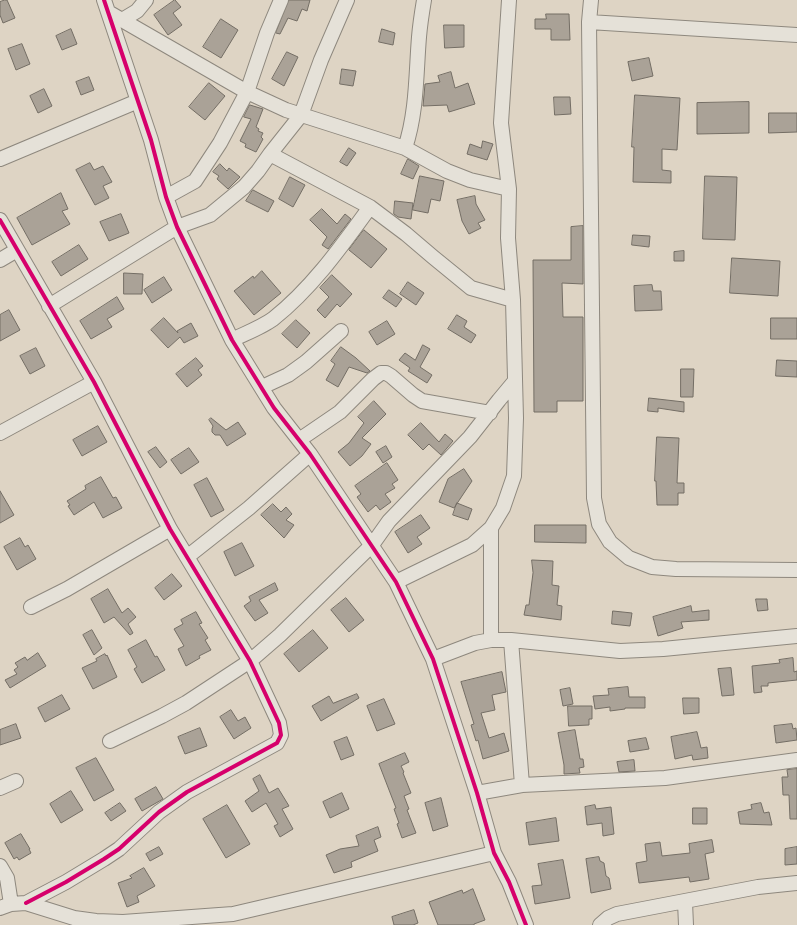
<!DOCTYPE html>
<html>
<head>
<meta charset="utf-8">
<style>
  body { margin:0 }
  canvas { display:block; background:#ded4c4 }
</style>
</head>
<body>
<canvas width="797" height="925"></canvas>
<script>
const ctx = document.querySelector('canvas').getContext('2d');
ctx.lineJoin = 'round';
function paint(path, color) {
  ctx.fillStyle = color;
  ctx.fill(path, 'evenodd');
}
function strokePath(path, color, width, dash) {
  ctx.strokeStyle = color;
  ctx.lineWidth = width;
  ctx.lineCap = dash ? 'butt' : 'round';
  ctx.setLineDash(dash || []);
  ctx.stroke(path);
}
const building = new Path2D(`
  M5,0h2l8,18 -12,5 -3,-8v-13z
  M175,0l6,7 -8,6 9,12 -14,10 -14,-20z
  M289,0h21l-3,11 -5,-2 -5,12 -9,-3 -8,16 -4,-1z
  M546,14h23l1,26h-19v-11h-16v-10h11z
  M221,19l17,11 -17,28 -18,-11z
  M444,25h20v22l-19,1z
  M71,29l6,15 -15,6 -6,-14z
  M382,29l13,4 -2,12 -14,-3z
  M22,44l8,20 -14,6 -8,-21z
  M287,52l11,5 -14,29 -12,-7z
  M649,58l4,18 -21,5 -4,-19z
  M342,69l14,2 -3,15 -13,-2z
  M451,72l4,16 13,-5 7,21 -26,8 -2,-7 -24,1 2,-22 15,-2 -2,-6z
  M89,77l5,13 -13,5 -5,-13z
  M209,83l16,13 -20,24 -16,-13z
  M44,89l8,17 -14,7 -8,-17z
  M635,95l45,3 -3,52 -15,-1v21l9,1v12l-38,-1 1,-35h-2z
  M554,97h16l1,17 -16,1z
  M749,102v31l-52,1v-31z
  M250,105l13,4 -7,18 3,2 -1,2 5,2 -2,4 2,2 -7,13 -11,-5 1,-3 -6,-3 11,-22 -7,-2z
  M769,113h28v19l-28,1z
  M483,141l10,3 -6,16 -20,-6 3,-10 11,4z
  M349,148l7,5 -9,13 -7,-4z
  M408,159l11,7 -6,13 -12,-5z
  M90,163l4,7 9,-4 9,16 -9,4 6,12 -14,7 -19,-35z
  M220,164l7,7 2,-3 11,9 -12,12 -11,-10 2,-3 -6,-4z
  M420,176l24,5 -4,20 -9,-2 -3,14 -15,-3z
  M705,176l32,1 -2,63 -32,-1z
  M290,177l15,8 -12,22 -14,-8z
  M253,190l21,11 -6,11 -22,-11z
  M61,193l7,16 -6,2 8,13 -38,21 -15,-27z
  M475,196l1,8 9,16 -7,3 3,5 -12,6 -7,-13 -5,-21z
  M395,201l18,2 -2,16 -13,-2 -4,-3z
  M322,209l15,15 8,-10 6,5 -23,30 -6,-4 5,-8 -17,-17z
  M121,214l8,19 -20,8 -9,-19z
  M583,226v58l-21,-1 1,34h20v84h-26v11h-23l-1,-152h38v-33z
  M364,230l23,19 -16,19 -22,-18z
  M633,235l17,1 -1,11 -17,-2z
  M79,245l9,14 -27,17 -9,-14z
  M684,251v10h-10v-9z
  M732,258l48,3 -2,35 -48,-3z
  M262,271l19,22 -27,22 -20,-24 19,-15 1,2z
  M124,273l19,1 -1,20h-18z
  M332,275l20,19 -12,13 -3,-3 -12,14 -8,-8 12,-13 -9,-9z
  M164,277l8,13 -20,13 -8,-13z
  M408,282l16,11 -8,12 -16,-11z
  M652,285l1,6h8l1,19 -27,1 -1,-25z
  M389,290l13,9 -6,8 -13,-9z
  M117,297l7,12 -17,10 5,8 -21,12 -11,-18z
  M9,310l11,20 -20,11v-26z
  M457,315l10,6 -3,6 12,8 -5,8 -23,-14z
  M164,318l14,15 -1,-2 14,-8 7,13 -14,7 -4,-6 -12,11 -17,-18z
  M771,318h26v21h-26z
  M296,320l14,13 -13,15 -15,-14z
  M387,321l8,13 -18,11 -8,-13z
  M423,345l7,4 -10,18 12,8 -5,8 -19,-12 2,-3 -11,-8 6,-7 10,7z
  M341,347l15,11 14,13 -3,2 -18,-6 -11,20 -12,-7 9,-16 -4,-3z
  M36,348l9,18 -15,8 -10,-18z
  M196,358l7,8 -5,4 4,5 -15,12 -11,-13z
  M777,360l20,1v16l-21,-1z
  M681,369h13l-1,28h-12z
  M649,398l35,4v10l-26,-4v4l-10,-1z
  M374,401l12,13 -24,24 9,6 -9,12 -12,10 -12,-14 11,-9 15,-20 -6,-6z
  M211,418l15,12 12,-8 8,12 -19,12 -7,-11h-5l-3,-3v-3l1,-3 -4,-6z
  M421,423l18,19 6,-8 8,7 -12,14 -12,-11 -6,6 -15,-15z
  M98,426l9,16 -25,14 -9,-16z
  M657,437l22,1 -2,45h7v10h-6v12h-21l-1,-24h-1z
  M386,446l6,11 -9,6 -7,-11z
  M156,447l11,15 -7,6 -12,-16z
  M189,448l10,14 -18,12 -10,-14z
  M387,463l11,17 -6,4 3,4 -10,6 6,8 -11,8 -4,-5 -8,7 -11,-15 4,-3 -6,-8z
  M464,469l8,12 -18,27 -15,-6 9,-23z
  M101,477l12,21 3,-1 6,11 -19,10 -9,-16 -20,13 -6,-9 2,-1 -3,-4 19,-12 -1,-3z
  M207,478l17,32 -13,7 -17,-32z
  M0,491l14,24 -14,8z
  M457,503l15,6 -4,11 -15,-5z
  M273,504l8,8 5,-5 6,7 -6,6 8,5 -10,13 -23,-23z
  M421,515l9,13 -13,9 5,7 -14,9 -13,-21z
  M535,525h51v18l-51,-1z
  M20,538l5,9 3,-2 8,14 -19,11 -13,-23z
  M242,543l12,23 -19,10 -11,-24z
  M532,560l21,1 -1,24 7,1 -2,19 5,1 -1,14 -37,-5 2,-10h3l4,-32z
  M172,574l10,12 -18,14 -9,-12z
  M275,583l3,7 -19,10 9,13 -13,8 -11,-15 7,-5 -2,-4z
  M108,589l14,24 6,-5 8,9 -8,7 5,9 -3,2 -16,-18 -10,6 -13,-24z
  M346,598l18,22 -15,12 -18,-22z
  M756,599h11l1,11 -10,1z
  M691,606l1,6 17,-2v10l-28,2 2,6 -25,8 -5,-19z
  M613,611l19,2 -2,13 -18,-2z
  M196,612l6,11 -3,1 9,14 -3,2 6,10 -12,6 1,2 -14,8 -8,-17 6,-3 -10,-17 9,-5 -2,-4z
  M92,630l10,18 -8,7 -11,-20z
  M313,630l15,18 -29,24 -15,-18z
  M146,640l9,17 2,-1 8,14 -23,13 -8,-14 3,-2 -9,-17z
  M38,653l8,13 -36,22 -5,-8 12,-6 -3,-4 4,-3 -3,-4 10,-6 2,3z
  M105,654l1,2 1,-1 10,22 -24,12 -11,-21 15,-7 -1,-2z
  M793,658l1,14 3,-1v9l-29,3v3h-7l1,6 -8,1 -2,-27 28,-3 -1,-3z
  M731,668l3,27 -12,1 -4,-27z
  M502,672l4,20 -14,3 3,15 -14,3 8,25 15,-5 5,18 -26,8 -5,-19 -2,1 -5,-16 3,-1 -13,-42z
  M628,687l1,10h16v11h-20v1l-15,2v-4l-15,2 -2,-13 16,-1 -1,-6z
  M570,688l3,16 -10,2 -3,-16z
  M357,694l2,4 -38,23 -9,-15 17,-10 4,7z
  M62,695l8,14 -25,13 -7,-14z
  M683,698h16v15l-15,1z
  M384,699l11,25 -18,7 -10,-25z
  M568,706h24v13h-3v6l-20,1z
  M231,710l7,11 7,-4 6,11 -17,11 -14,-22z
  M16,724l5,14 -21,7v-15z
  M792,724l1,5 3,-1 1,12 -21,3 -2,-17z
  M200,728l7,18 -22,8 -7,-17z
  M575,730l5,29h3l1,8 -5,1 1,5 -16,1v-9l-6,-32z
  M697,732l4,16 6,-1 1,11 -15,2 -1,-5 -17,4 -4,-22z
  M347,737l7,18 -13,5 -7,-18z
  M646,738l3,11 -19,3 -2,-11z
  M405,753l4,9 -8,4 3,6 -1,1 8,20 -7,3 5,13 -2,1 9,23 -14,5 -5,-14 2,-1 -5,-14 2,-1 -17,-44z
  M96,758l18,32 -20,11 -18,-33z
  M634,760l1,11 -16,1 -2,-10z
  M797,769v50h-7l-1,-24h-6l-1,-18h6l-1,-7z
  M260,775l9,18 9,-5 11,18 -7,3 11,20 -13,8 -6,-11 4,-2 -12,-21 -14,9 -7,-11 14,-10 -6,-12z
  M156,787l7,12 -21,12 -7,-12z
  M71,791l12,19 -22,13 -11,-19z
  M342,793l7,16 -19,9 -7,-16z
  M441,798l7,28 -15,5 -8,-28z
  M120,803l6,8 -15,10 -6,-8z
  M761,803l3,10 5,-1 3,13 -32,-1 -2,-12 14,-3 -1,-4z
  M227,805l23,39 -24,14 -23,-39z
  M595,805l1,4 15,-2 3,27 -11,2 -1,-13 -15,2 -2,-18z
  M693,808h14v16h-14z
  M556,818l3,23 -30,4 -3,-22z
  M378,827l3,10 -7,3 4,11 -27,11 1,5 -18,6 -8,-18 14,-6 19,-3 -3,-10z
  M21,834l9,15h-1l2,4 -12,7 -2,-3 -3,2 -9,-16z
  M712,840l2,12 -9,2 4,25 -19,3 -1,-5 -50,6 -3,-20 11,-2 -2,-17 15,-2 2,14 28,-3 -1,-9z
  M159,847l4,7 -13,7 -4,-7z
  M797,847v17l-12,1v-16z
  M599,857l1,4 4,2 2,13 3,2 2,11 -20,4 -5,-34z
  M563,860l7,38 -35,6 -3,-18 10,-1 -4,-21z
  M144,868l11,18 -18,10 2,6 -12,5 -9,-24 14,-5 -2,-2z
  M473,889l12,31 -11,4v1h-36l-9,-23 33,-12 1,3z
  M414,910l4,13 -5,2h-19l-2,-8z`);
const minor = new Path2D(`
  M104,0l47,140 15,57 11,30 55,113 42,68 36,46 86,128 37,77 44,134 17,60 15,29 17,43
  M591,0l-2,22 5,476 5,26 11,18 19,16 23,9 24,2 121,1
  M108,12l139,80 39,18 119,38 42,23 23,9 39,9
  M122,20l15,-9 9,-11
  M589,22l208,13
  M405,148c12,-36 11,-74 14,-111 1,-12 3,-25 5,-37
  M270,154l100,53 36,27 27,23 38,31 42,12
  M0,159l138,-58
  M166,197l29,-16 25,-38 27,-51 20,-59 14,-33
  M0,220l94,162 76,147 80,132 29,62 2,12 -4,8 -90,49 -28,20 -40,37 -15,10 -38,23 -40,21
  M0,260l17,-10
  M49,306l128,-79 33,-12 34,-28 14,-16 12,-17 31,-39 20,-55 26,-60
  M232,340c12,-6 30,-13 41,-21 39,-31 68,-72 97,-112
  M262,387l26,-12 18,-13 35,-31
  M0,433l94,-51
  M299,440l41,-28 33,-33 8,-6h5l5,3 22,19 9,6 68,12
  M491,528v112
  M187,557l62,-49 61,-54
  M396,582l76,-37 19,-17 12,-20 11,-32 2,-58 -3,-118 -5,-62 1,-49 -8,-66 8,-123
  M31,607l36,-18 103,-60
  M511,640l11,145
  M433,659l42,-16 16,-3h20l109,11 43,-2 134,-13
  M110,741l52,-25 24,-13 64,-42 30,-26 92,-90 17,-24 81,-84 29,-37 15,-18
  M0,788l16,-7
  M477,793l45,-8 143,-7 132,-18
  M0,866l7,12 4,26
  M685,902l1,23
  M0,908l11,-4 15,-1 48,15 22,3 27,1 110,-8 261,-61
  M600,925l8,-7 9,-4 141,-27 39,-4`);
const cycleway = new Path2D(`
  M104,0l47,140 15,57 11,30 55,113 42,68 36,46 86,128 37,77 44,134 17,60 15,29 17,43
  M0,220l94,162 76,147 80,132 29,62 2,12 -4,8 -90,49 -28,20 -40,37 -15,10 -38,23 -40,21`);
paint(building, '#aaa297');
strokePath(building, '#746e65', 1);
strokePath(minor, '#8e887e', 16);
strokePath(minor, '#e5e1d8', 14);
strokePath(cycleway, '#d6006c', 4);
</script>
</body>
</html>
